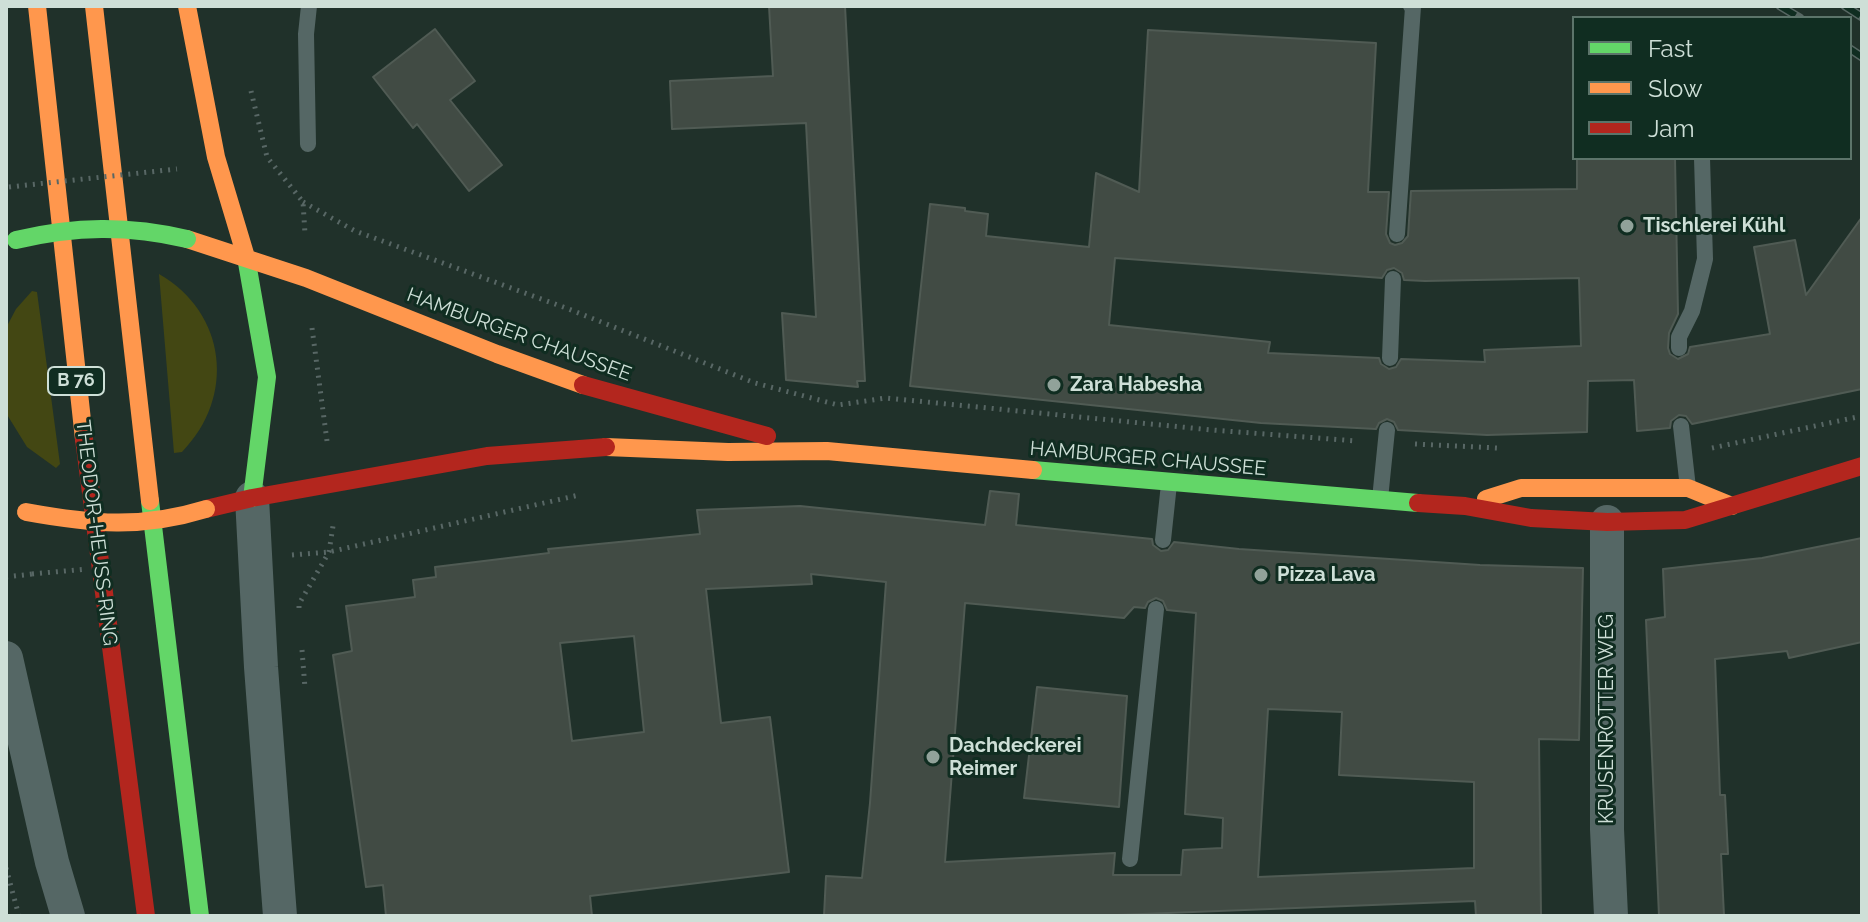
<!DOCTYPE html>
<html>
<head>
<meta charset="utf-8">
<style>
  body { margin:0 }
  #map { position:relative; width:1868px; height:922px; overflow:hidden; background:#20312a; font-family:Raleway,sans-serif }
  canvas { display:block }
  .frame { position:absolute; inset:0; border:8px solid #cedfd7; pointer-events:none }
  .legend { position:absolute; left:1572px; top:16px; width:280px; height:144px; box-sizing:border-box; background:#102d21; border:2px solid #5c746a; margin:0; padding:10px 14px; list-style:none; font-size:24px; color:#cedfd7 }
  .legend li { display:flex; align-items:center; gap:16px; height:40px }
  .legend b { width:40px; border:2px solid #5c746a }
</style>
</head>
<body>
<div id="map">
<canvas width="1868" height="922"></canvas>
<div class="frame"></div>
<ul class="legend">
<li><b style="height:10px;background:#63d668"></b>Fast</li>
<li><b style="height:10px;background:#ff974d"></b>Slow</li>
<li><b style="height:10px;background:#b3261e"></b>Jam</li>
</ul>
</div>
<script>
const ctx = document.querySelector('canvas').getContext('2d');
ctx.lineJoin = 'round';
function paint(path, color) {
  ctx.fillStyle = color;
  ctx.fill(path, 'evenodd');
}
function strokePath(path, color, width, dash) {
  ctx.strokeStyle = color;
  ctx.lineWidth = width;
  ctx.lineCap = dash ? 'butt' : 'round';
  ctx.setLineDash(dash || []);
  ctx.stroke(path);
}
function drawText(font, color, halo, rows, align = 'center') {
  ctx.font = font + ' Raleway,sans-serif';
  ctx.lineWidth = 6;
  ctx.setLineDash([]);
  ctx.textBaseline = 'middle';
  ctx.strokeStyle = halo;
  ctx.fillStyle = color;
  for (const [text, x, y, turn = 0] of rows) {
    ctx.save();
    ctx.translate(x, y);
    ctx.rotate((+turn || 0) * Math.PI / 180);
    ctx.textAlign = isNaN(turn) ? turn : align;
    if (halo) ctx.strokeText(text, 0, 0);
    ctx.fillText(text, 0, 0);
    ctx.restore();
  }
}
const green = new Path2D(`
  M159,274c68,39 77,123 23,178l-8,1z
  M32,291l5,1 23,172 -4,4 -29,-21 -21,-34v-85l10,-19z`);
const building = new Path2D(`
  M769,6h76l20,375h-8l1,6 -72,-7 -4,-67 34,4 -10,-194 -134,6 -2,-48 103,-5z
  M435,29l40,52 -25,19 52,65 -33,26 -52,-67 -4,4 -40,-51z
  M1148,30l228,13 -8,149h21l-3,42 4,9 5,2 7,-2 6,-7 3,-45 166,-2v-31h98l3,156 -9,19 -1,15 2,6 8,5 10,-5 2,-7 80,-13 -16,-87 41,-7 11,55 56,-78v172l-170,35 -6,-8 -7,-1 -8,6 -1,7 -33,3 -3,-51 -46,1 -1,51 -100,3 -89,-5 -4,-8 -7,-3 -8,4 -3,6 -115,-6 -351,-37 20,-182 35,4v3l23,3 -2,22 103,11 7,-74 43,19zM1115,258l267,20 5,-8 7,-2 8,5 2,7 21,1 154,-3 2,68 -97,4 1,12 -84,-3 -5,8 -7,2 -8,-5 -2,-6 -111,-5 2,-11 -161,-17z
  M990,491l29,3 -3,31 136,14 1,6 8,6 7,-1 6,-8 65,7 241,16 103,3 -4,172 -40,-1 2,177h-65l-1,-15 -384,15h-267l2,-40 36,2 8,-75 16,-221 -75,-8 1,10 -106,5 15,134 49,-6 19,155 -199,24 2,20h-206l-3,-31 -17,2 -33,-232 19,-4 -6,-45 69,-9 -2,-17 23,-3 -1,-10 114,-14 -1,-4 152,-15 -3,-24 103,-4 185,19zM1156,598l7,3 4,9 29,3 -11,201 38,4 -1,30 -39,2 -2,25h-68l2,-22 -170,9 20,-259 159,15 10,-11 11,1 3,-6zM634,636l10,96 -72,9 -12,-98zM1268,709l74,3 -3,63 135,7v86l-216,9z
  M1862,538v104l-73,16 -2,-7 -72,8 5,136h5l3,59h-7l3,62h-65l-13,-296 19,-3 -2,-48 99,-11z
  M1037,687l90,9 -8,111 -95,-9z`);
const path = new Path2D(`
  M251,91l16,66 36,45 2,32
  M303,202l52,29 211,77 189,75 83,22 48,-7 326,32 145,11
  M312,328l15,113
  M1415,444l82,4
  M1712,448l150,-32
  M292,555l37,-3 250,-57
  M6,577l26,-3
  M299,608v-4l30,-52 4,-26
  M302,650l3,38
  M6,868l13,48`);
const lane = new Path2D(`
  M308,144l-2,-110 3,-28
  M1397,234l16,-227 -2,-1
  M1679,348v-11l13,-26 13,-52 -3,-101
  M1390,358l3,-79
  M1681,426l7,62
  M1380,499l7,-69
  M1163,540l6,-56
  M1130,859l26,-250`);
const street = new Path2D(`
  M252,498l9,169 19,249
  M1607,522v307l4,87
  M6,658l46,204 16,54`);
const fast = new Path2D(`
  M246,257l21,120 -15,121
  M1033,470l385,33
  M150,501l50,415`);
const slow = new Path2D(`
  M37,6l47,433
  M94,6l56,495
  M187,6l29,151 30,100
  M187,239l119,39 191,76 86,31
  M606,447l122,5 99,-1 206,19
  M1486,499l35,-11h167l44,18`);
const jam = new Path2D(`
  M583,385l184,51
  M84,439l62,477
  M1418,503l47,3 66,12 76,4 78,-2 177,-54
  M206,509l46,-11 235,-42 119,-9`);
const rail = new Path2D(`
  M1780,6l20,12
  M1845,6l17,11
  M1850,49l12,8`);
const pathBridge = new Path2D(`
  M9,187l168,-18
  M32,574l55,-5`);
const fastBridge = new Path2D(`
  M16,240c59,-14 112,-15 171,-1`);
const slowBridge = new Path2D(`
  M26,512c66,12 115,17 180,-3`);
const markers = [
  [1627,226,8,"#91a29a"],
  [1054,385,8,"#91a29a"],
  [1261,575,8,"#91a29a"],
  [933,757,8,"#91a29a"]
];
const shields = [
  [76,381,56]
];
const shieldNames = [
  ["B 76",76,381]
];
const poiNames = [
  ["Tischlerei Kühl",1643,226],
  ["Zara Habesha",1070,385],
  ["Pizza Lava",1277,575],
  ["Dachdeckerei",949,746],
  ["Reimer",949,769]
];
const streetNames = [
  ["HAMBURGER CHAUSSEE",519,335,20],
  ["HAMBURGER CHAUSSEE",1148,459,5],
  ["THEODOR-HEUSS-RING",96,533,83],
  ["KRUSENROTTER WEG",1607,719,-90]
];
paint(green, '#434713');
paint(building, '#414b44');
strokePath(building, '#505b54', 2);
strokePath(path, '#586765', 5, [2, 6]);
strokePath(lane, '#556765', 16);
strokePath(street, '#556765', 34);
strokePath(fast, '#63d668', 18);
strokePath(slow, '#ff974d', 18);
strokePath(jam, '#b3261e', 18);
strokePath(rail, '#576763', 9);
strokePath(rail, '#102d21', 6, [18]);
strokePath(pathBridge, '#586765', 5, [2, 6]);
strokePath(fastBridge, '#63d668', 18);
strokePath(slowBridge, '#ff974d', 18);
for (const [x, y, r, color] of markers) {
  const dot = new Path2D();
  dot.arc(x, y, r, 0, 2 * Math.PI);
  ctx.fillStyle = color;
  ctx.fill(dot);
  strokePath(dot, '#102d21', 3);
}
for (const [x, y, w] of shields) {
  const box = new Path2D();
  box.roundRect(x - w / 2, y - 14, w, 28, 6);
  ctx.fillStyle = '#102d21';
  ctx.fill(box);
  strokePath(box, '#cedfd7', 2);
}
drawText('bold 18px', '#cedfd7', null, shieldNames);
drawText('bold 20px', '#cedfd7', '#102d21', poiNames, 'left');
drawText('20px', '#cedfd7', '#102d21', streetNames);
</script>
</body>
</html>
